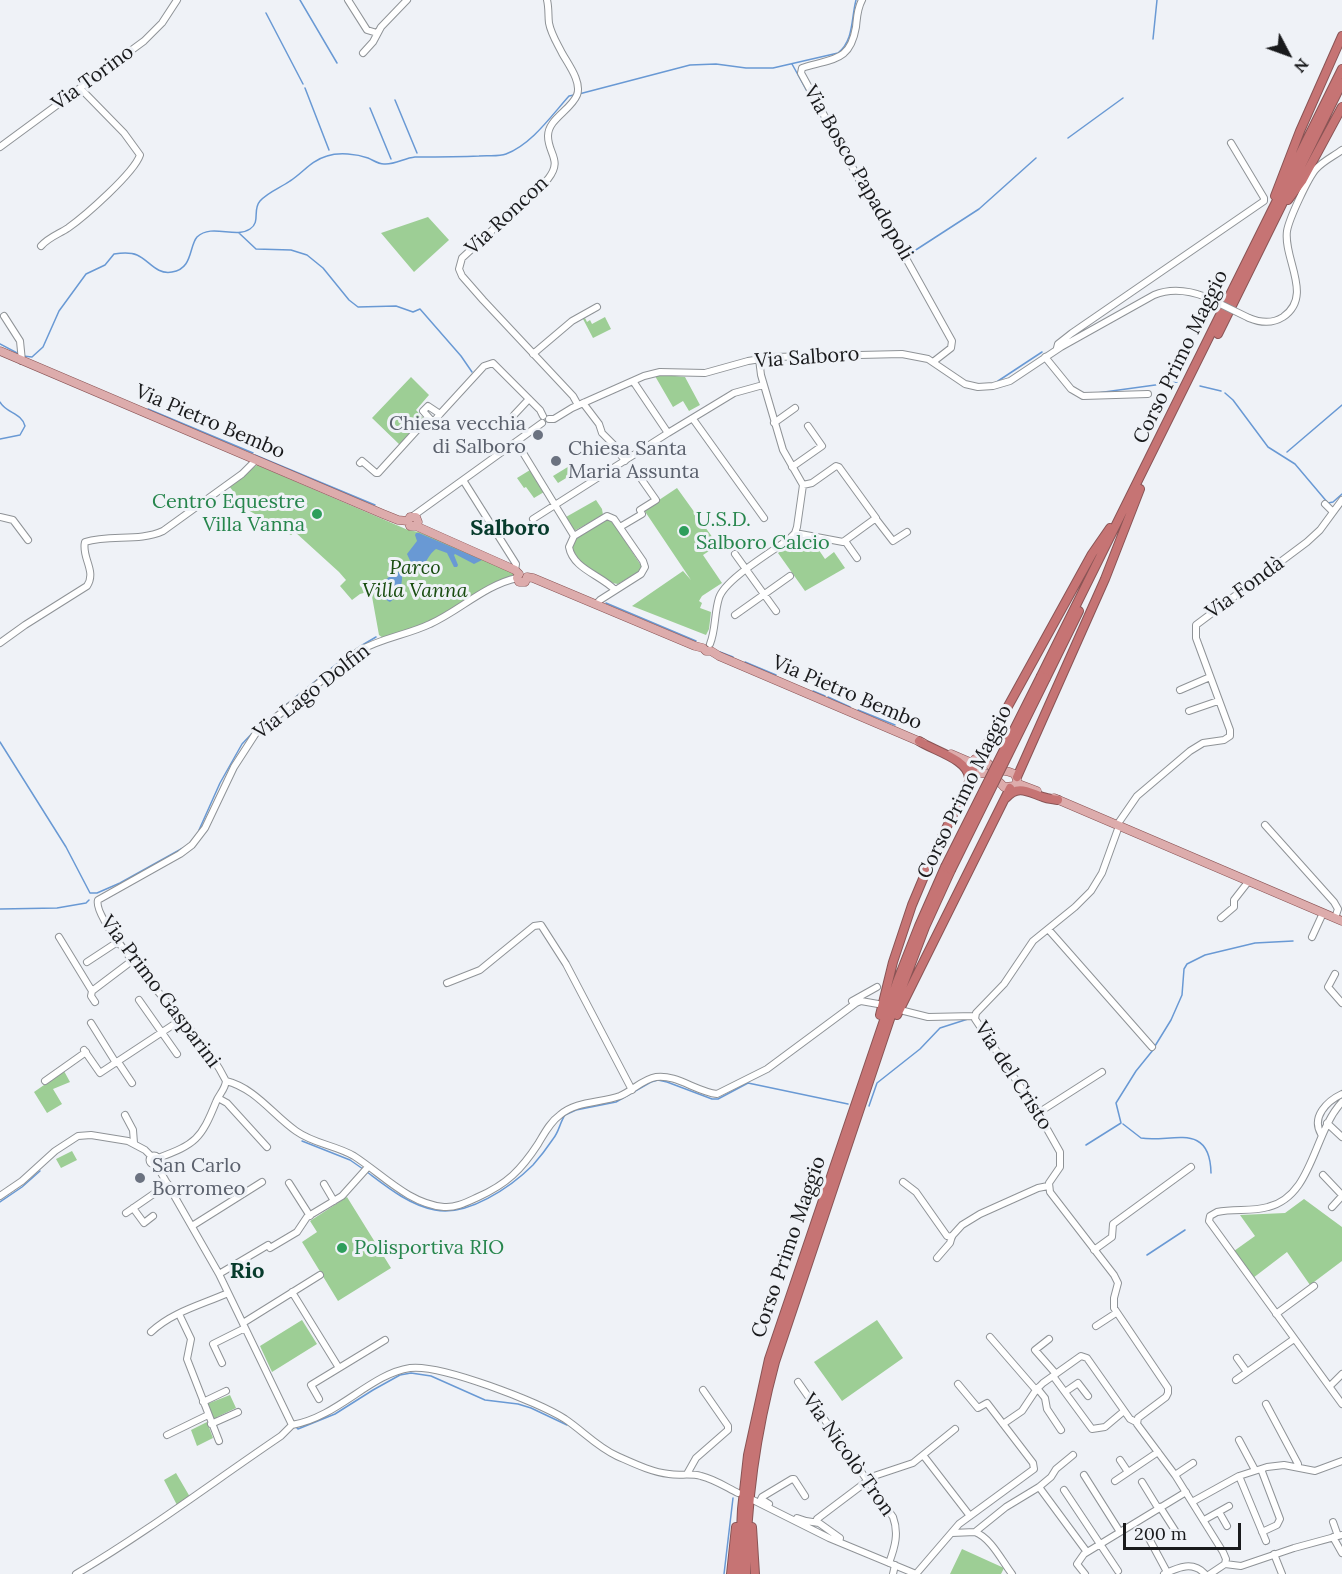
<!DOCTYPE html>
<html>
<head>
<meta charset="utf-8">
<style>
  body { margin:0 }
  #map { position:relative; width:1342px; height:1574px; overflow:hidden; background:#eff2f7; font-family:Lora,serif }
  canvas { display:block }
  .north { position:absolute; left:1258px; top:24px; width:60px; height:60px; -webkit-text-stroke:4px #eff2f7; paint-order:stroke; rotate:131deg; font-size:16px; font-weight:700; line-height:24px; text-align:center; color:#191a1c }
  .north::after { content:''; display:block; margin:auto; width:21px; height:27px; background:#191a1c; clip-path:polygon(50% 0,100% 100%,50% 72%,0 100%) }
  .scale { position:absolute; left:1123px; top:1523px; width:118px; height:27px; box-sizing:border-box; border:3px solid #191a1c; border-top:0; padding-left:8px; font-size:18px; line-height:21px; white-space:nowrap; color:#191a1c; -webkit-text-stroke:4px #eff2f7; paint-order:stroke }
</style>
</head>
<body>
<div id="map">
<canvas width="1342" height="1574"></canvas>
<div class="north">N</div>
<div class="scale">200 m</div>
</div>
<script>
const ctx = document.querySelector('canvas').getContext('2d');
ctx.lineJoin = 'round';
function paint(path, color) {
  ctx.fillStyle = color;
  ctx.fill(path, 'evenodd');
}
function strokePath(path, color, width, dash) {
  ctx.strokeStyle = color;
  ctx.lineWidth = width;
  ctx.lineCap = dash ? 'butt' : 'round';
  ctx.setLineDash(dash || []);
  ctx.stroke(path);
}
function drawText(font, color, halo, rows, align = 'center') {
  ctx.font = font + ' Lora,serif';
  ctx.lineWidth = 6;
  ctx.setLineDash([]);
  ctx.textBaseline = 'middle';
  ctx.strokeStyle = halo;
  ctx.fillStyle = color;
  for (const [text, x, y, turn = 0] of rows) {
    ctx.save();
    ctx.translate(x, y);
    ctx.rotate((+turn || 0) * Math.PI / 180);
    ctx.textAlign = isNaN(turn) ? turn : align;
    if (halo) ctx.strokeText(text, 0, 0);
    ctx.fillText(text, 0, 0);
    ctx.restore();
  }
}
const green = new Path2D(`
  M428,217l21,23 -35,32 -33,-39z
  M605,317l6,12 -18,9 -10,-19 2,-1 2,4 3,-2 2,4z
  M665,375l20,2 15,28 -11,6 -6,-10 -10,6 -18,-31z
  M411,377l18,18 -13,15 8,9 -24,26 -28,-27z
  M257,465l151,65 11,2 92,38 3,6 -78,44 -53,18 -4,-3 -8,-44 -11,3 -8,6 -12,-14 6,-6 -7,-8 -44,-40 -4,3 -43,-25 -19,-24z
  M571,465l5,7 -18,11 -5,-7z
  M530,470l14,22 -10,6 -8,-11 -2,1 -7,-10z
  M677,488l41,57 -15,10 19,28 -20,13 -3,5 3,2 -2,5 11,4 -2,17 -3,6 -74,-29 51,-35 8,9 -47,-70z
  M596,500l6,9 1,6 -29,16 -8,-14z
  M608,518l4,3 30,46 -2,4 -22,13c-13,-1 -57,-30 -43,-45 8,-9 23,-15 33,-21z
  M800,538l12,2 13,19 9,-7 11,16 -40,23 -27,-38z
  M64,1071l6,11 -17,7 9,15 -15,9 -13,-21z
  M72,1151l5,9 -16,8 -5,-9z
  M347,1197l44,71 -53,33 -36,-59 15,-10 -7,-11z
  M1304,1199l38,28v34l-32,24 -23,-33 -34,26 -19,-27 21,-15 -15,-21 45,-2z
  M302,1320l15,24 -45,28 -12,-26z
  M877,1320l26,38 -61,43 -28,-39z
  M230,1395l6,13 -19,9v2l-4,2 -6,-17z
  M207,1422l6,16 -16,8 -6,-16z
  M176,1473l14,24 -13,8 -13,-25z
  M962,1549l42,19 -3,6h-51z`);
const water = new Path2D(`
  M416,533h3l63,27 -8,4 -19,-10 -1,1 4,10 -1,2h-3l-7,-14 -11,-4c-10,7 -9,20 -23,18l-6,-13 10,-13 -2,-6z
  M399,572l3,3c1,9 -4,22 -12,27l-2,-1 -14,-12 20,-16z`);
const stream = new Path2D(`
  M300,0l37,63
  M266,13l37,71
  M1153,39l4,-39
  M792,64l71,129 38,62
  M305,88l24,62
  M579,94l111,-29 26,-1 30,4h27l65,-15c16,-13 13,-34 18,-53
  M395,100l22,53
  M370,108l21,51
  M1068,138l55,-40
  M239,233l17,16 35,1 16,5 16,13 26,32 9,7 38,-1 17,6 7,-3 41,47 11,16
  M908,255l71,-46 57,-51
  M0,344l19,10
  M23,356l9,1 11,-10 16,-36 27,-37 19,-9 9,-11c7,-1 16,-2 23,1 12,5 19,20 35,17 21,-3 17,-26 25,-35 15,-14 38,2 53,-8 11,-7 2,-19 10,-28 8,-9 20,-13 30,-20 14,-9 20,-20 37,-25 12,-4 30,-2 41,2 5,2 10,6 16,6 11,1 20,-6 31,-7 21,0 43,0 64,-1 9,-1 19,1 27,-2 26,-10 45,-38 63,-58l5,-1
  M998,381l44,-29
  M1200,386l21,5
  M1097,393l80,-11
  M1225,393l8,7 35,47 27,17 33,39 5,-1 9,-8
  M0,402c6,11 22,11 25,24l-5,9 -20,4
  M148,409l105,44
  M1287,452l55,-47
  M255,455l120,50
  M92,581l1,-10
  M606,603l90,38
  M359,647l17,-10
  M720,652l13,5
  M344,658l10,-8
  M745,662l31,13
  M813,691l12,5
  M828,697l22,10
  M282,708l57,-46
  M858,710l37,15
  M0,742l66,105 24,46h7l23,-10 63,-35
  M199,830l21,-47 22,-39 18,-19
  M0,909l57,-1 29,-5 3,-3
  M1155,1046l16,-26 11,-25 2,-26 3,-5 18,-9 50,-12 38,-2
  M869,1106l8,-23 43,-34 20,-21 28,-9
  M1123,1124l18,14c30,5 69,-17 70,35
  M302,1141l48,19 13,9
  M1086,1145l35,-22 -5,-20 20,-32 17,-21
  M367,1172c20,15 42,33 68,38 32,7 76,-23 98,-45 7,-8 14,-17 20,-26 6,-7 7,-17 12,-24l11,-5 40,-8 35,-20 7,-2 9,2 45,17h6l30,-16 100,21
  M0,1202l22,-15 18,-16
  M1147,1255l38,-25
  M296,1427l2,2 37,-15 38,-24 27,-15 11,-2 20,3 54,24 33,4 13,4 36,17
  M724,1574l9,-76`);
const minor = new Path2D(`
  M348,0l19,30 10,3
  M547,0c2,8 1,15 2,23 2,11 8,20 13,30 6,11 20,29 15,42 -6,15 -29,24 -29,41 0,18 15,24 0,43l-86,79 -3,11 3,7 21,24 90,96 5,9
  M862,0c-5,9 -5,18 -6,27 -6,35 -23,31 -51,40l-3,1 -1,5 66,121 36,59 49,88 -1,7 -18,14
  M363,53l10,-11 8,-15 26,-27
  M0,147l144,-106 18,-18 15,-23
  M41,246c8,-9 18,-12 27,-18 17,-12 66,-55 72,-73l-16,-22 -44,-45
  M4,316l16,25 2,20
  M1249,318c12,5 23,6 34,-1 31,-21 0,-58 4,-86 2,-12 21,-53 29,-62 7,-8 18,-13 26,-19
  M1057,348l1,-4 14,-11 192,-132v-3l-33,-55
  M533,354l39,-33 25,-14
  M1045,357l26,32 12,7 65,-2
  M633,381l35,52
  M583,403l16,21 3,9 12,12 11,16
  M440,414l-12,-8 -5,5 8,9h4l5,-6 44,-48 9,-3 47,47 3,6
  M514,415l15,-16
  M549,419h5l18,-11 72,-32 16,-4 45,1 43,-12 25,-4 129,-3 26,5 37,25 13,3 15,-1 17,-5 51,-34 93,-52c17,-7 34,-5 52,2
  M693,419l71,99
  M774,423l21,-15
  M517,443l57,93
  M360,463l2,-2 14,12h2l50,-55
  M792,467l30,-21 -14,-20
  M463,480l53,84 -1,6
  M1325,504l7,7
  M413,516l129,-93
  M0,517l13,3 15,20
  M533,519l135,-86 66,-40 29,-8
  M876,519l17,22 14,-9
  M620,527l22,-13 -2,-4 16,-10 -14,-20
  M795,533l48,9 33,-24 -37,-51 -3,-1 -24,17 -9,2
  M845,541l12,17
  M735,554l41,57
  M596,604l4,-4 41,-26 4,-7 -2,-6 -29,-42 -7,-3 -33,20 -5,11c4,22 32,28 46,43
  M735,615l55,-39
  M0,643l25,-18 62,-39c10,-15 -6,-29 -2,-44 25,-8 54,0 78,-11l79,-57 14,-14
  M710,644c6,-15 4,-30 9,-46 6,-19 53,-46 70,-59l6,-6 2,-6 6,-42 -20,-35 -22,-75 -2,-16
  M1180,690l30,-13
  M1189,711l29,-10
  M1117,825l20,-29 53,-45 13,-8 21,-3 6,-4v-6l-34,-92v-13l111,-83 13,-12 22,-30
  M1265,825l69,77 4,7 -3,9
  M1119,826l-17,47 -11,18 -16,16 -42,34 -29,43 -28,29 -1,6 63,94 22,39v15l-11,16 1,9 64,83 4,8 -4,15v10l54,80v5l-2,4 -28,21 -1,6 38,51 48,77 3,7 -1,5
  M1221,918l13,-11v-7l14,-18
  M1048,929l104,118
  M59,937l33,54 -1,5 4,6
  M1312,937l11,-24
  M87,962l32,-21
  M1335,974l-7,13 14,16
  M447,983l33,-13 54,-44 7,-1 25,39 66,126
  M92,991l41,-31
  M139,1000l38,54
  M852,1001l25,-14
  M904,1011l24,6 47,-1
  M91,1023l25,40
  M84,1050l16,23 82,-54
  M118,1062l14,21
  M45,1081l41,-29
  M226,1081c29,7 47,34 70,50 18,13 39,14 58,25 28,18 55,48 90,51 12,1 23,-5 34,-10 29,-13 43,-27 60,-53 6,-10 12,-22 22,-29 16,-14 40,-12 60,-19 12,-5 23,-17 36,-19 20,-3 41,15 61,17l50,-25 89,-66 5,-2 17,3
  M218,1098l9,5 40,44
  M1342,1102c-29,31 -29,94 -74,105 -17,5 -34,1 -51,5l-7,4 -1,5 133,183
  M1038,1113l64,-41
  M125,1115l8,15 1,13
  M1327,1123l15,14
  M1321,1134c-10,-17 6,-33 21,-40
  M149.5 1160a4.5 4.5 0 1 1 9 0a4.5 4.5 0 1 1-9 0Z
  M158,1158c38,-14 43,-19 58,-56 3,-8 9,-12 10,-21 -8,-16 -19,-32 -31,-46 -16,-20 -104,-115 -97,-135l82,-46 12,-9 13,-17 29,-61 22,-34 103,-82c22,-13 48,-16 71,-27 29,-13 55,-39 87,-46
  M156,1164l63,110 73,151
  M1323,1175l19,20
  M903,1182l13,10 31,44 5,1
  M289,1183l21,33
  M324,1184l10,17
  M0,1196l22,-15 33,-30 23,-15 13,-1 37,6 17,9 6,6
  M1332,1207l10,-11
  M133,1208l11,15 9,-7
  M126,1213l42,-29
  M192,1226l70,-44
  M270,1248l27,-16 10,-15 35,-21 26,-29
  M1094,1250l18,-13 1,-13 78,-57
  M937,1258l13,-15 2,-7 10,-11 18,-11 58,-26 10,-2
  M219,1274l49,-29
  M292,1292l47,76 46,-28
  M179,1314l12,25 -4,20 32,82
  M1276,1314l38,-28
  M243,1323l77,-48
  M1096,1326l20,-13
  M151,1332c21,-20 50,-27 77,-39
  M990,1337l46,53
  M1049,1339l-14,11 21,24
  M1237,1358l10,14
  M222,1363l-9,-19 32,-16
  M1053,1376l39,53 13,-2 19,-16
  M1236,1380l58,-41
  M798,1382l95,135c6,16 2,30 -4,46
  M1330,1386l12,-12
  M1037,1388l8,10 2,11 14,21
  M1065,1392l13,-9 10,13
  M319,1399l-8,-14 28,-17
  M203,1402l23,-11
  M1266,1404l32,60v3
  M211,1424l27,-12
  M1003,1424l19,-13 14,-21 7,-7 38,-27 6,2 43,61 6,3
  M292,1425c46,-8 78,-51 118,-57 31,-4 128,34 155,51 18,12 32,28 52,37 16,7 34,16 52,18 10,2 21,-1 32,2 13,3 25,11 37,17
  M167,1435l41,-20
  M1239,1440l16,30
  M923,1455l47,61
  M1120,1460l8,12
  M1261,1469l19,50 -3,6 -15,7
  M687,1474l9,-16 32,-28v-4l-25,-36
  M1084,1475l36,57
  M1175,1475l18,-12
  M1239,1476l27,65
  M1115,1481l43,-29
  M1142,1482l16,26
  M1039,1487l48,65
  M1064,1490l54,81
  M753,1500l76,38 87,36
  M1192,1502l47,-26 28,-9 17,-2 31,6 27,-10
  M769,1504l-8,-5 1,-2 30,-18h2l11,17
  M1160,1507l16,25
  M1219,1512l8,14
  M797,1518l9,3 13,2 21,15 -1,4
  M1204,1520l25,-14
  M816,1522l1,-3 57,-43 39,-13 42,-34
  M1333,1522l5,14
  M975,1532c16,6 27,29 37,42
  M952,1533l23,-1 31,-25 33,-20 12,-10 5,-8 17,-14
  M1146,1533l21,39
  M1333,1537l9,16
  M1274,1554l8,20
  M1225,1564l16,2 53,-18 48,-13
  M76,1574c71,-42 137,-92 205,-138l11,-11
  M893,1574l2,-9
  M916,1574l43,-50 75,-55 -1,-6 -46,-60 -9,5 -20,-24
  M1085,1574l-8,-10 7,-10 102,-62
  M1164,1574c15,-7 29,-13 41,0
  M1210,1574l15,-10`);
const major = new Path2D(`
  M0,351l383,163 15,6 10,1 2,5h6l99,44 4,4
  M408,521l2,-4h6l2,5 -2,4
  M519,574l-2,4 2,4h6l2,-5
  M527,577l6,1 162,68 8,2 3,3h5l8,5 204,87
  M951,754l21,9
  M972,763l3,-4 8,-1c16,19 15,8 32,16l2,6
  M972,767l6,6c13,0 18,5 26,14l10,-1
  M1016,783l21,8
  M1054,798l288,123`);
const highway = new Path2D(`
  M1275,196l25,-65 42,-95
  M1288,200l14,-19 40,-74
  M1218,334l124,-251
  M1041,676l301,-607
  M1046,678l33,-67
  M919,741c15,10 49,18 50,37
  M980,757l112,-203 18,-26
  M1017,777l88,-198 35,-90
  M1006,798c12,-14 22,-6 37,-1 5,2 10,2 15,3
  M880,1015l13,-53 19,-57 21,-50 38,-77 2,-9
  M897,1015l113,-227
  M752,1527l3,47
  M731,1574l5,-47
  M739,1574l3,-65 6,-54 21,-96 128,-377 22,-56 26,-59
  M746,1574c0,-72 10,-142 29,-212l115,-343 35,-92 26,-57`);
const minorBridge = new Path2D(`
  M1206,297l43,21`);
const highwayBridge = new Path2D(`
  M945,867l96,-191
  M951,870l95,-192`);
const markers = [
  [538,435,6,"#6b7280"],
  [556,461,6,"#6b7280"],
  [317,514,6,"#2e9e5b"],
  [684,531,6,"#2e9e5b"],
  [140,1178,6,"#6b7280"],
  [342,1248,6,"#2e9e5b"]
];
const streetNames = [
  ["Via Torino",93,78,-36],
  ["Via Bosco Papadopoli",858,173,60],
  ["Via Roncon",507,216,-43],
  ["Corso Primo Maggio",1181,357,-64],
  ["Via Salboro",807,358,-4],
  ["Via Pietro Bembo",210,422,23],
  ["Via Fondà",1245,588,-36],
  ["Via Lago Dolfin",312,692,-38],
  ["Via Pietro Bembo",847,693,23],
  ["Corso Primo Maggio",965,792,-64],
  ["Via Primo Gasparini",160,992,53],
  ["Via del Cristo",1013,1076,57],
  ["Corso Primo Maggio",789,1247,-71],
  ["Via Nicolò Tron",848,1455,55]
];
const worshipNames = [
  ["Chiesa vecchia",526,424,"right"],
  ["di Salboro",526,447,"right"],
  ["Chiesa Santa",568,449],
  ["Maria Assunta",568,472],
  ["San Carlo",152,1166],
  ["Borromeo",152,1189]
];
const leisureNames = [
  ["Centro Equestre",305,502,"right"],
  ["Villa Vanna",305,525,"right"],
  ["U.S.D.",696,520],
  ["Salboro Calcio",696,543],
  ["Polisportiva RIO",354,1248]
];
const parkNames = [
  ["Parco",415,568],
  ["Villa Vanna",415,591]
];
const quarterNames = [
  ["Salboro",510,529],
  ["Rio",247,1272]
];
paint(green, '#9dce95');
paint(water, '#6999d4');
strokePath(stream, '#6999d4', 1.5);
strokePath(minor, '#8f9397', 8);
strokePath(major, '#895455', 9);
strokePath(highway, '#895455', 10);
strokePath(minor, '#fff', 6);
strokePath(major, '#ddacac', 8);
strokePath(highway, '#c67474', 8);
strokePath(minorBridge, '#8f9397', 8, []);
strokePath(highwayBridge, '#895455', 10, []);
strokePath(minorBridge, '#fff', 6);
strokePath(highwayBridge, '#c67474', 8);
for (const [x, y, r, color] of markers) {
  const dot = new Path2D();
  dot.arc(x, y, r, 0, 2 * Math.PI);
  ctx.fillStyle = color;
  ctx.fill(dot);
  strokePath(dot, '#eff2f7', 2);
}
drawText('20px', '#191a1c', '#eff2f7', streetNames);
drawText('20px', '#5b616d', '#eff2f7', worshipNames, 'left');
drawText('20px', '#27864d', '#eff2f7', leisureNames, 'left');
drawText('italic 20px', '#194d10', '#eff2f7', parkNames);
drawText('bold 22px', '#073b2c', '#eff2f7', quarterNames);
</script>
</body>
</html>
